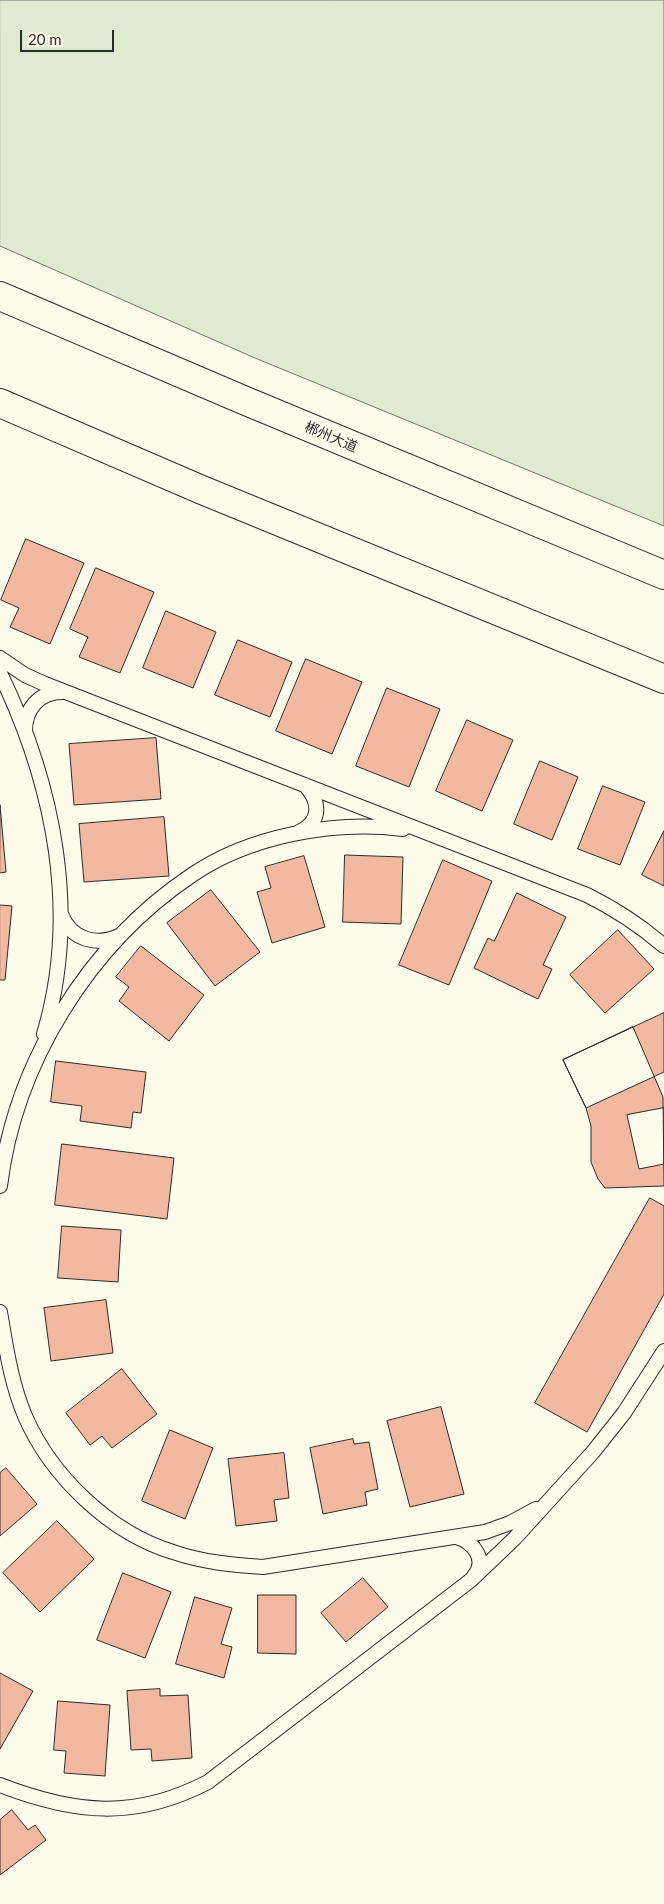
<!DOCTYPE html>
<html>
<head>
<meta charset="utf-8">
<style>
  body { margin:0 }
  #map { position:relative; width:664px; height:1904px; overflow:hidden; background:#fdfbea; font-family:Lato,sans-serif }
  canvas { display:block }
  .scale { position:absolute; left:20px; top:30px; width:94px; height:22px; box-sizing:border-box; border:2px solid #2b2b2b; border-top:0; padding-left:6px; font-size:15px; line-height:18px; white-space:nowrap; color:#2b2b2b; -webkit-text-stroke:4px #fdfbea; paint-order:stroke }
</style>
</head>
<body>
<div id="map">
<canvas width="664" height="1904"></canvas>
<div class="scale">20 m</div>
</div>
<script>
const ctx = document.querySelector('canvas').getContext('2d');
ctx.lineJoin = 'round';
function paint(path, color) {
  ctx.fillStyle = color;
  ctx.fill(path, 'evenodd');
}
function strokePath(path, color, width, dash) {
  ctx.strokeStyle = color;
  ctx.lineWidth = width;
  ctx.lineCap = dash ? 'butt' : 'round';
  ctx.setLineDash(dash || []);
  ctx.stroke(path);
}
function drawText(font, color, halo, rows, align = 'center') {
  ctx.font = font + ' Lato,"Noto Sans SC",sans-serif';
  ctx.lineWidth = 4;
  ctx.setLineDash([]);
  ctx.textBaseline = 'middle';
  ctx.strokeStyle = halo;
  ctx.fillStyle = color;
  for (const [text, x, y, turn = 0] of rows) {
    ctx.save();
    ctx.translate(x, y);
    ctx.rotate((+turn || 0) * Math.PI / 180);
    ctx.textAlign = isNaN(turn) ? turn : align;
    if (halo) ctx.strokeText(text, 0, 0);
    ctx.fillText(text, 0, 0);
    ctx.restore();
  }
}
const green = new Path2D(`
  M0,0h664v526l-409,-168 -255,-112z`);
const building = new Path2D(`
  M26,539l58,24 -34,81 -40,-17 9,-19 -18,-8z
  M96,568l58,24 -34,81 -41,-16 9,-20 -18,-8z
  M166,611l50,21 -23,56 -50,-20z
  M238,640l54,22 -22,55 -55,-22z
  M306,659l56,23 -30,72 -56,-23z
  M387,688l53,21 -31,78 -53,-21z
  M467,720l46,20 -31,71 -46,-20z
  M156,738l5,61 -87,6 -5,-61z
  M540,761l38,16 -26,63 -38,-16z
  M603,786l42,16 -25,63 -42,-16z
  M0,805l6,67 -6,1z
  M164,817l5,59 -85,6 -5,-58z
  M664,831v55l-22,-11z
  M345,855l58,2 -2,67 -58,-2z
  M304,856l21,71 -53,16 -15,-51 14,-4 -6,-21z
  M443,860l49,21 -43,104 -50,-20z
  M211,890l49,62 -45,34 -48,-63z
  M517,893l49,24 -23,48 9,4 -14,30 -64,-31 14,-30 6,3z
  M0,905l12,1 -7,74h-5z
  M618,930l36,39 -49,44 -35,-38z
  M141,946l63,49 -35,46 -50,-40 10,-14 -13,-10z
  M664,1013v59l-78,36 -23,-48z
  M633,1027l30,70 1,89 -59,2 -7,-9 -7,-17v-36l-5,-18 -23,-48z
  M56,1061l90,11 -5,41 -8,-1 -2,16 -51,-7 2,-15 -31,-4z
  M664,1108v56l-25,5 -12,-54z
  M62,1144l112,14 -7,61 -112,-14z
  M650,1198l14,8v88l-77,138 -52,-29z
  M62,1226l59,4 -3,52 -60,-4z
  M106,1300l7,53 -62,8 -7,-53z
  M122,1369l35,45 -45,34 -10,-12 -12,9 -24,-32z
  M441,1407l23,87 -54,13 -23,-86z
  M170,1430l43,18 -28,71 -43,-18z
  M353,1439l1,5 15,-2 9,47 -13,3 2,13 -44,9 -13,-66z
  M284,1453l5,45 -15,2 3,21 -41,5 -8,-67z
  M6,1468l31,36 -37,32v-63z
  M57,1521l37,38 -54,53 -37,-39z
  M123,1573l48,19 -26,66 -48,-18z
  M363,1578l25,29 -42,35 -25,-29z
  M258,1595h38v59l-38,-1z
  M195,1597l37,11 -11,36 11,3 -8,31 -48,-14z
  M0,1673l33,18 -33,58z
  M160,1689v7l28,-1 4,63 -40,3 -1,-12 -20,1 -4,-59z
  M58,1701l52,4 -5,71 -41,-3 2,-22 -12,-1z
  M12,1810l16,20 7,-5 11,15 -46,35v-55z`);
const service = new Path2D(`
  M0,658l25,17 20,9 542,211c28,14 53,30 77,51
  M0,673c54,112 80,240 44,361
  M25,731c0,-22 14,-39 37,-39
  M299,832c23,-10 21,-31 6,-47
  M61,914c10,26 36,33 60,21
  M0,1186c15,-123 89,-242 192,-311 57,-39 142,-55 211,-46
  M0,1312c6,35 11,71 25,104 26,60 85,117 148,136 29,10 59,13 90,15l222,-35 25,-9 26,-14
  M457,1537c16,5 31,23 17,39
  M0,1785c75,29 135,35 208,-3l263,-202 44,-42 78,-86 31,-39 40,-62`);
const trunk = new Path2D(`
  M0,296l241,103 423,176
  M0,403l202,87 462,189`);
const streetNames = [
  ["郴州大道",331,437,23]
];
paint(green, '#deebd1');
strokePath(green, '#74746e', 1);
paint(building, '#f2b8a0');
strokePath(building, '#2b2b2b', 1);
strokePath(service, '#2b2b2b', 16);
strokePath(trunk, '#2b2b2b', 30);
strokePath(service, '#fdfbea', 14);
strokePath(trunk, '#fdfbea', 28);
drawText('14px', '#2b2b2b', '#fdfbea', streetNames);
</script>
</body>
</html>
